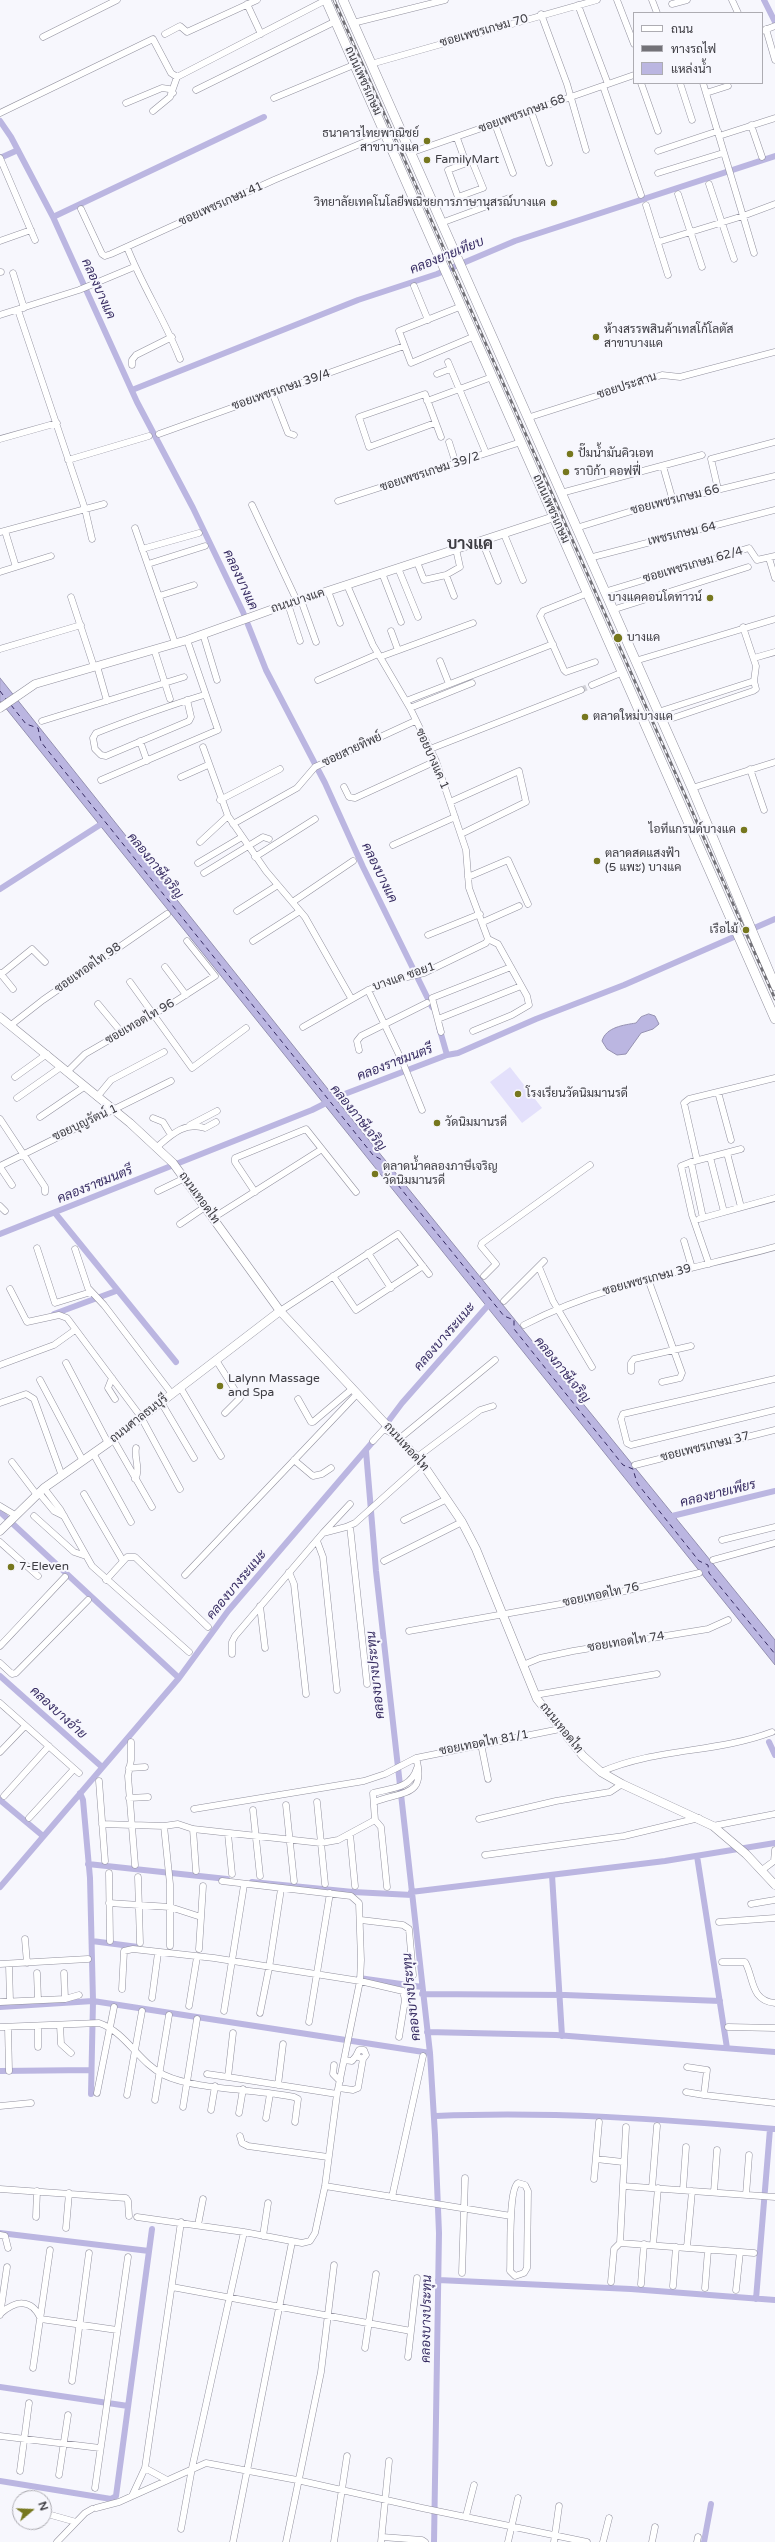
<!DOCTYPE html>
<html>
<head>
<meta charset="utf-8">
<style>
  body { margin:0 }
  #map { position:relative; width:775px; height:2542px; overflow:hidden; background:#f7f7fd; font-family:"Varela Round",Sarabun,sans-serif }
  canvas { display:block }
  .legend { position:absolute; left:633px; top:12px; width:130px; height:72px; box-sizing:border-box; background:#f7f7fd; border:1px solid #adacb2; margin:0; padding:5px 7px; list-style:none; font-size:12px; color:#3d3c42 }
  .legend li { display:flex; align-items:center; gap:8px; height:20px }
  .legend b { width:20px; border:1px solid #adacb2 }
  .north { position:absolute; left:12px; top:2490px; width:40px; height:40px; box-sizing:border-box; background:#f7f7fd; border:1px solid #adacb2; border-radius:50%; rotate:71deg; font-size:11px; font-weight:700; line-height:16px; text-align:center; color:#3d3c42 }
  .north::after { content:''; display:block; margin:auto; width:14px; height:18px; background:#76771e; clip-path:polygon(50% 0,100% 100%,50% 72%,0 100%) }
</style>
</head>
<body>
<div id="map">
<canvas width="775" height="2542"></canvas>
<ul class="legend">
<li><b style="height:5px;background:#fff"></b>ถนน</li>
<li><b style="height:5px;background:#737278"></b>ทางรถไฟ</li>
<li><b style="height:11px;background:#bbb6e1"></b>แหล่งน้ำ</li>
</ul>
<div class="north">N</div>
</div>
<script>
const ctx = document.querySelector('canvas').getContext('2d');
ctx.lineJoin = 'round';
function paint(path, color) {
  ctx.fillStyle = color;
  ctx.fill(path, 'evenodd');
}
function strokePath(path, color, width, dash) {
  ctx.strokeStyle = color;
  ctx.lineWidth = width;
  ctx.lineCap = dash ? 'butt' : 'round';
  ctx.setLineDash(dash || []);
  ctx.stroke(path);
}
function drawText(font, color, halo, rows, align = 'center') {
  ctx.font = font + ' "Varela Round",Sarabun,sans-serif';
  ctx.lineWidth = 4;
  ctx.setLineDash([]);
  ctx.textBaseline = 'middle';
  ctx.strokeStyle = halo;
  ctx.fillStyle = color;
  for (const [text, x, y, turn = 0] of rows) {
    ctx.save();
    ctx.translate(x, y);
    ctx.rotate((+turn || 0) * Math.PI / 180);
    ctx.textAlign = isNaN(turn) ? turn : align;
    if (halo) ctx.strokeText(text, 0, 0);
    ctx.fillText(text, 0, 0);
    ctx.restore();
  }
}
const green = new Path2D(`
  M510,1067l32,41 -20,15 -32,-41z`);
const water = new Path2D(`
  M0,678l351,440 424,522v25l-775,-964z
  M649,1014l6,2 4,8 -6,5 -12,4 -15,21 -9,1 -10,-6 -5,-8c4,-14 22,-16 34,-18l5,-6z`);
const canal = new Path2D(`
  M764,0l11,22
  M0,121l11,16 42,80 84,185 56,106 50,104 23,58 59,113 38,84 69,140
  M0,158l18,-8
  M53,217l211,-100
  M132,390l226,-90 79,-26 78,-33 260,-85
  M0,889l106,-68
  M439,1027l8,28
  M55,1213l121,149
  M0,1234l312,-124 30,-15 105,-40 11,-2 78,-34 88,-34 151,-66
  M54,1314l62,-23
  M384,1427l18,-24 89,-101
  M366,1451l10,120 54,482 5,82 4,98 -5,309
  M0,1512l179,166
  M668,1517l107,-26
  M0,1676l102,91
  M769,1742l6,13
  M80,1793l3,7 7,78 3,123 -2,93
  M0,1800l43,36
  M697,1856l30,192
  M88,1864l139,15
  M552,1875l10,161
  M252,1882l101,10 59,3
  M0,1887l179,-209 49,-67 148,-173
  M411,1892l254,-31 110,-18
  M92,1941l46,6
  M359,1978l63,9
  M422,1994l143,1 155,6
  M0,2007l93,-6 337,52
  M427,2032l129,3 219,17
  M0,2071l91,-1
  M436,2116c113,-5 227,3 339,13
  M0,2233l149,18
  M438,2280l193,9 144,11
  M756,2299l14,-170
  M0,2387l128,19
  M0,2481l111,18 5,-3 36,-267
  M704,2542l7,-38`);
const ferry = new Path2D(`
  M0,691l6,8
  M11,705l15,19 12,4 3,14 332,413 9,5 7,14 115,142 10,4v9l109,136 10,4 4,14 62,78 9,4 1,8 66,81`);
const streetTunnel = new Path2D(`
  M581,690l11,-5`);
const street = new Path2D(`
  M617,0l17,44
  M652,0l5,13
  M732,0l6,13
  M247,4l14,30
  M672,4l15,-4
  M578,5l30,79
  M541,14l26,70 19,66
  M353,23l92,-23
  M766,29l9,31
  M762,31l13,-5
  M165,34l15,-8 7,6 70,-32
  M43,37l74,-37
  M371,64l226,-64
  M641,83l17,48
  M680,83l12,37
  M703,83l40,133 32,-12
  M603,86l38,109
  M196,90l140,-69
  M706,93l22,-7
  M274,98l82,-34
  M126,103l36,-15 7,1 4,4
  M153,111l17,-14 7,-20
  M531,111l18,52
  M0,113l153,-74 18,34 6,4 149,-77
  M495,124l18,49
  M751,125l11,32
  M719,136l56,-18
  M457,138l9,25
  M658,151l60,-20
  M410,153l224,-78
  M0,158l35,82
  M472,161l11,27 -25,9 -10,-27z
  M658,173l65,-20
  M709,184l25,75
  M678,194l24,73
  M646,205l22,70
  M81,209l21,45 3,2 6,-2 163,-74 112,-47
  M441,223l68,-25
  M0,241l31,-11
  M658,242l85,-26 11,37
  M127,247c15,39 38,73 53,112
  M0,272h1
  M13,273l11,35
  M414,286l14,34
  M462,306l-63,25 12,32 64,-27
  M18,310l67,199 7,30
  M0,315l79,-25 55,-23
  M448,362l38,91
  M132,365v-5l4,-5 36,-18
  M437,374l13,-5
  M272,392l16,41 6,2
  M427,401l65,-24
  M527,418l135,-43 18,2 95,-25
  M435,423l-66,24 -10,-30 66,-23 16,43
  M159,434l245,-88
  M0,439l57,-16
  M449,442l7,22
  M68,460l81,-24
  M663,466l10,35
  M718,489l-7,-30 64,-17
  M561,493l141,-38
  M338,501l183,-59
  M252,505l45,96
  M135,528l40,115
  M576,528l59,-18 140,-34
  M5,531l11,36
  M0,532l104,-28
  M504,534l19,46
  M482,541l16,40
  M142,549l57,-16
  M589,558l186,-48
  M769,558l6,20
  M417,562l7,18 22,-5 14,-8 -4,-18
  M148,564l57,-18
  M398,568l20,49
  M0,572l51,-16
  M382,573l19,49
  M446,575l8,21
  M328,591l12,32
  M604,592l145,-44 8,12 18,-4
  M588,593l-45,18 -3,5 24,54 2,2 29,-10
  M159,596l35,-11
  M71,597l23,70
  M301,600l15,42
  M288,604l12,37
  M612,610l136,-43
  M391,631l7,19
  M203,634l14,46
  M0,649l81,-24
  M154,649l16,50
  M380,657l93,-34
  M754,658l21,-6
  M440,661l9,23
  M635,661l140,-42
  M97,666l10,35
  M318,680l60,-26
  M592,685l31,-13
  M187,700l4,17 -2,4 -83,35 -5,-1 -6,-6 -2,-11 3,-5c36,-14 72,-27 108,-38
  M406,701l147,-57
  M410,708l62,-25
  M658,712l96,-31 2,-15 -13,-39
  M673,718l80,-27 3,-2 -2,-8
  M42,721l142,-44
  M140,741l7,20
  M203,747l25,69 38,55 39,46 46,81
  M430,749l151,-59
  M750,769l14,41
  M181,777l27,-12
  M101,780l117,-50 -31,-90
  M344,787l5,10 6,1 81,-37
  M692,788l83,-26
  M220,800l60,-31
  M450,802l69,-31 7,31 -65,32
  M233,824l64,-36 18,-21 100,-46
  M200,842l28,-26
  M393,845l62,-28
  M255,857l60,-38
  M198,863l44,-26
  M204,873l59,-36 6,2
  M468,877l40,-17 20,44
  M294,901l59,-40
  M237,911l41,-26
  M483,922l36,-16
  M428,935l52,-21
  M253,941l47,-30
  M165,967l21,28
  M0,973l13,16
  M0,975l32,-26 13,13
  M130,982l62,86 54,-40
  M368,990l35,73 19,47
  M98,1004l24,29
  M438,1019l83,-33
  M11,1025l32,-25 124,-86
  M303,1027l65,-37 23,-9 33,-8 62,-30 2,-4 -19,-51 -3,-38 -30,-89 -26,-53 -37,-63 -26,-60
  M473,1031l39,-16 17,-10 -2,-9 -29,-52 -10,-5
  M441,1032l-9,-34 79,-31
  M359,1050l-2,-9 4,-5 66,-33
  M67,1072l18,-18 88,-51 42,-27 -28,-35
  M15,1077l32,-23
  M718,1092l13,48
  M97,1097l14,-17 53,-28
  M17,1098l44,-31
  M40,1117l44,-30
  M153,1118l10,4 8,13
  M0,1119l45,68v5
  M190,1125l27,-14
  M157,1147c14,-12 28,-26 48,-19l11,-6
  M727,1153l14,54
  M710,1157l14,55
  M697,1160l-13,-57 5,-4 86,-21
  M691,1162l-10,4 11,49 17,49
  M0,1166l171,-85
  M0,1167l12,18
  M158,1191l27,-13
  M255,1192l-20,-30v-4l71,-29 50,63
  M0,1206l5,5
  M213,1218l109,-69
  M703,1218l-12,-56 50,-13
  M699,1219l76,-21
  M180,1224l25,-17
  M684,1241l8,27
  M37,1248l18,55 36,-11
  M75,1249l13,39 16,17 68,89
  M368,1253l23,35
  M539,1267l14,34 39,66
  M333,1276l23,34 67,-44
  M484,1276l12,-12 -15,-18 1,-3 108,-78
  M648,1279l34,94 -2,5 -18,4
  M10,1289l17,33 32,-7 8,3 74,99 39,72
  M504,1301l40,-40
  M280,1311l118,-77 31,40
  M524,1325c78,-41 166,-55 251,-78
  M216,1360l24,38 -15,15
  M66,1363l42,80
  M0,1365l54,-20 21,-15
  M631,1371v-8l3,-4 57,-13
  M112,1378l-4,10 7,11
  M775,1379l-152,35 -2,5 6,24 4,2 144,-35
  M40,1380l43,81
  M180,1387l41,69
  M298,1399l13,23h2l39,-33
  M161,1402l33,56
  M0,1403l26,-9 8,5 28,77
  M113,1439l39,68
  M399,1439l96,-79
  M373,1441l11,-12 9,5
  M93,1453l38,69
  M416,1458l64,-48 13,-4
  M294,1460l19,16 9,-2 9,-6
  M12,1462l25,33
  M635,1465l140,-35
  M135,1479c6,-9 -1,-20 1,-31
  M44,1488l16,21 32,57 97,86
  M39,1493l15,18 10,5
  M84,1494l39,67
  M0,1506l15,9
  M34,1516l40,36 12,4
  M404,1520l43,-21
  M350,1526l17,158
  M323,1533l27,-29
  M722,1540l53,-13
  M317,1541l6,16 14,133
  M0,1542l38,34
  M713,1560l62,-17
  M384,1561l78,-39
  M289,1572l5,12 12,110
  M185,1575l172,-181
  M106,1580l21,-23h8l73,70
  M260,1606l5,42
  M409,1631l191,-34 99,-24
  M0,1646l65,-69
  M232,1654v-12l3,-6 88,-103 23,-6 9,-4 67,-60
  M0,1663l12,11 4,-1 72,-73
  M523,1665l17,-7 33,-7 135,-22 20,-9
  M535,1695l122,-21
  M0,1703l79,70
  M131,1742v18l-3,16 7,89
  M481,1744l7,35
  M0,1752l25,-26
  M129,1768l16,-1
  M601,1772c54,-24 116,-19 171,-40
  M99,1781l6,80
  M4,1796l45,-50
  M129,1798l19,-1
  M317,1802l8,82
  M374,1802c28,-11 53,-5 42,-44l144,-29
  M286,1805l8,76
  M194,1809l170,-28 21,-7 31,-16
  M253,1810l7,66
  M29,1818l45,-49
  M479,1819l77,-18 54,-9 12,-8
  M375,1820l-2,-27c18,-5 38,-4 44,-25
  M375,1820l6,7 6,60
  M102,1824l62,2 14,-2 15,5 128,14 17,-3 37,-20
  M164,1826l6,58v62
  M713,1826l62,-12
  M193,1829l3,42
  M228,1834l4,40
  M350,1834l5,52
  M485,1855l139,-19 75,-18
  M762,1870l12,-9 1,-11
  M109,1873l1,68
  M138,1877l2,66
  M109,1903l61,4 31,10
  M751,1904l24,-4
  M361,1920l42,5 6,4 4,46
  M719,1922l56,-4
  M25,1939l2,24
  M199,1949l4,-63
  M722,1962h23c9,15 5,39 30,41
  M0,1964l88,-5
  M9,1965l1,36
  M37,1973l1,27
  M64,1973l1,26
  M122,1989l2,-38 9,-2 81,9 146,23 43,10 2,9 -6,37
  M152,1998l6,-45
  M0,2002l65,-3 14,-4
  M189,2006l8,-49
  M224,2011l20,-126
  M260,2013l9,-45 12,-79
  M309,2022l21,-129
  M60,2025l1,19 10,9
  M0,2027l99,-4c27,9 40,40 65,52 31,15 93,14 130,22l4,2 -3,23
  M8,2027l1,44
  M728,2027l47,1
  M233,2033l-5,44 109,17
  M38,2047v-21
  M344,2060l8,1 4,-5
  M334,2065l-1,9 7,7
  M687,2067l20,3 -3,25 71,8
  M207,2074l21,3
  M278,2085l5,-41
  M339,2088l14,2 5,-2 5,-29 3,-4 -2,-5h-5l-3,6 7,3
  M686,2092l18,3
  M97,2093l17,-86
  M127,2095l15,-84
  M155,2100l14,-85
  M0,2106l31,-3
  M183,2107l14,-88
  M211,2110l4,-24
  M239,2113l4,-24
  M266,2118l4,-24
  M240,2136l2,7 6,3 80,11
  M596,2159l27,3
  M594,2179l5,-57
  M518,2183l7,2 3,6 -1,77 -3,5 -9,3 -5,-5c1,-15 -2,-82 8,-88z
  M325,2186l186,30
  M623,2186l152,11
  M652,2188l5,-62
  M0,2189l126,9 2,3 1,15
  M683,2190l3,-43
  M714,2192l3,-42
  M746,2195l3,-40
  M392,2197l31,-141
  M36,2217l1,-26
  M137,2217l107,15 58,11 8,-2 5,-8 10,-47 12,-92 23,-113 1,-21 -2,-57 -8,-7 -129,-15
  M198,2225l5,-26
  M66,2228l3,-35
  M0,2235l5,1 3,12
  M263,2236l5,-33
  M620,2243l6,-116
  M653,2245l5,-57
  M687,2247l5,-56
  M462,2273l3,-95
  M611,2282l3,-33 6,-6 134,10
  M641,2284l3,-40
  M673,2286l3,-39
  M172,2287l239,44
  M705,2288l3,-38
  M736,2290l4,-38
  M0,2314c15,-13 31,-17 41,5l76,11
  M0,2315l7,-48
  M365,2348l11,-74
  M408,2357l9,-79
  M33,2368l17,-118
  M72,2381l17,-128
  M0,2436l100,12
  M145,2468l22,12
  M20,2471l9,-68
  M59,2475l9,-60
  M95,2488l33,-231
  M132,2496l13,-28 36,-246
  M96,2508l23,-6 87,-39 91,17 125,28 165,34
  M44,2513l32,9
  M466,2516l8,-31
  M181,2529l11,-61 52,-236
  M382,2537l40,3 3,2
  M57,2542l28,-29 7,-4
  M233,2542l59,-300
  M286,2542l35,-170 13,-107
  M334,2542l13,-86
  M381,2542l8,-81
  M508,2542l10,-44
  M554,2542l5,-36
  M603,2542l6,-24
  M652,2542l3,-15
  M697,2542l1,-5`);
const secondary = new Path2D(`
  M0,708l35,-24 152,-44 89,-32 278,-91
  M0,1017l130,106 43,40 107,148 142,152 40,59 14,27 61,150 46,57 18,16 21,12 91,42 33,28 29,31
  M0,1531l44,-43 64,-45 172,-132`);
const primary = new Path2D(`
  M326,0l449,1019
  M343,0l349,788 83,198`);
const rail = new Path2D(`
  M334,0l441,999`);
const markers = [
  [427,141,4,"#76771e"],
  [427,160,4,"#76771e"],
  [554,203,4,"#76771e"],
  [596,337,4,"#76771e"],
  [570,454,4,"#76771e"],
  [566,472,4,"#76771e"],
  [710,598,4,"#76771e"],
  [618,638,5,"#76771e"],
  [585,717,4,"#76771e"],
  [744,830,4,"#76771e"],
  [597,861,4,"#76771e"],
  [746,930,4,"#76771e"],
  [518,1094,4,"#76771e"],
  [437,1123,4,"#76771e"],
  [375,1174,4,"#76771e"],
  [220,1386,4,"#76771e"],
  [11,1567,4,"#76771e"]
];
const streetNames = [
  ["ซอยเพชรเกษม 70",484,31,-16],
  ["ถนนเพชรเกษม",363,81,66],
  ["ซอยเพชรเกษม 68",522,114,-20],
  ["ซอยเพชรเกษม 41",221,204,-24],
  ["ซอยประสาน",627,386,-18],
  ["ซอยเพชรเกษม 39/4",281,390,-19],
  ["ซอยเพชรเกษม 39/2",430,472,-18],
  ["ซอยเพชรเกษม 66",675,500,-14],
  ["ถนนเพชรเกษม",551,509,66],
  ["เพชรเกษม 64",682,534,-13],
  ["ซอยเพชรเกษม 62/4",693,565,-16],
  ["ถนนบางแค",298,601,-18],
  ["ซอยสายทิพย์",352,750,-25],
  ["ซอยบางแค 1",432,759,66],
  ["ซอยเทอดไท 98",88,968,-35],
  ["บางแค ซอย1",404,977,-19],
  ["ซอยเทอดไท 96",140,1022,-30],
  ["ซอยบุญรัตน์ 1",85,1123,-25],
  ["ถนนเทอดไท",199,1198,54],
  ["ซอยเพชรเกษม 39",647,1280,-15],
  ["ถนนศาลธนบุรี",139,1419,-38],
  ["ถนนเทอดไท",406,1447,48],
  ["ซอยเพชรเกษม 37",705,1447,-14],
  ["ซอยเทอดไท 76",601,1595,-12],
  ["ซอยเทอดไท 74",626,1642,-9],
  ["ถนนเทอดไท",561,1728,51],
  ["ซอยเทอดไท 81/1",484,1743,-11]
];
const poiNames = [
  ["ธนาคารไทยพาณิชย์",419,134,"right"],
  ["สาขาบางแค",419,148,"right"],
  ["FamilyMart",435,160],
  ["วิทยาลัยเทคโนโลยีพณิชยการภาษานุสรณ์บางแค",546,203,"right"],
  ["ห้างสรรพสินค้าเทสโก้โลตัส",604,330],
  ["สาขาบางแค",604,344],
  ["ปั๊มน้ำมันคิวเอท",578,454],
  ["ราบิก้า คอฟฟี่",574,472],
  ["บางแคคอนโดทาวน์",702,598,"right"],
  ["บางแค",627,638],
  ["ตลาดใหม่บางแค",593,717],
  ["ไอทีแกรนด์บางแค",736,830,"right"],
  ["ตลาดสดแสงฟ้า",605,854],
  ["(5 แพะ) บางแค",605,868],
  ["เรือไม้",738,930,"right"],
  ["โรงเรียนวัดนิมมานรดี",526,1094],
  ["วัดนิมมานรดี",445,1123],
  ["ตลาดน้ำคลองภาษีเจริญ",383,1167],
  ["วัดนิมมานรดี",383,1181],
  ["Lalynn Massage",228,1379],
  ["and Spa",228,1393],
  ["7-Eleven",19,1567]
];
const waterNames = [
  ["คลองยายเทียบ",447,256,-22],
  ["คลองบางแค",98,289,66],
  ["คลองบางแค",240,580,65],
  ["คลองภาษีเจริญ",155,866,51],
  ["คลองบางแค",379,873,64],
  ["คลองราชมนตรี",395,1063,-21],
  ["คลองภาษีเจริญ",358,1118,51],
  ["คลองราชมนตรี",95,1185,-22],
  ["คลองบางระแนะ",445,1337,-49],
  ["คลองภาษีเจริญ",562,1370,51],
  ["คลองยายเพียร",718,1494,-14],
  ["คลองบางระแนะ",237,1585,-50],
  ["คลองบางประทุน",376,1675,-96],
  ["คลองบางอ้าย",58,1713,42],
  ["คลองบางประทุน",412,1997,-96],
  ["คลองบางประทุน",427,2319,-89]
];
const districtNames = [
  ["บางแค",470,545]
];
paint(green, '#e3e0fb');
paint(water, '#bbb6e1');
strokePath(water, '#9591b1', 1);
strokePath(canal, '#bbb6e1', 6);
strokePath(ferry, '#372c62', 1, [5, 4]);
strokePath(streetTunnel, '#d2d2d8', 6, [6, 3]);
strokePath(street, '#92919e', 7);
strokePath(secondary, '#92919e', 9);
strokePath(primary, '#92919e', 10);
strokePath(street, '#fff', 6);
strokePath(secondary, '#fff', 8);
strokePath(primary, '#fff', 9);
strokePath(rail, '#737278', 3);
strokePath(rail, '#f7f7fd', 1.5, [4.5]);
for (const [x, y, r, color] of markers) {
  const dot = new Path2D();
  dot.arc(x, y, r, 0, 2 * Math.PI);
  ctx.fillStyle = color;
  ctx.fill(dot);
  strokePath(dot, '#f7f7fd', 1.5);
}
drawText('12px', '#3d3c42', '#f7f7fd', streetNames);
drawText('12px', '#3d3c42', '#f7f7fd', poiNames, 'left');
drawText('italic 13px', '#372c62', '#f7f7fd', waterNames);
drawText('bold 16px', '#3d3c42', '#f7f7fd', districtNames);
</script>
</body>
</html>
